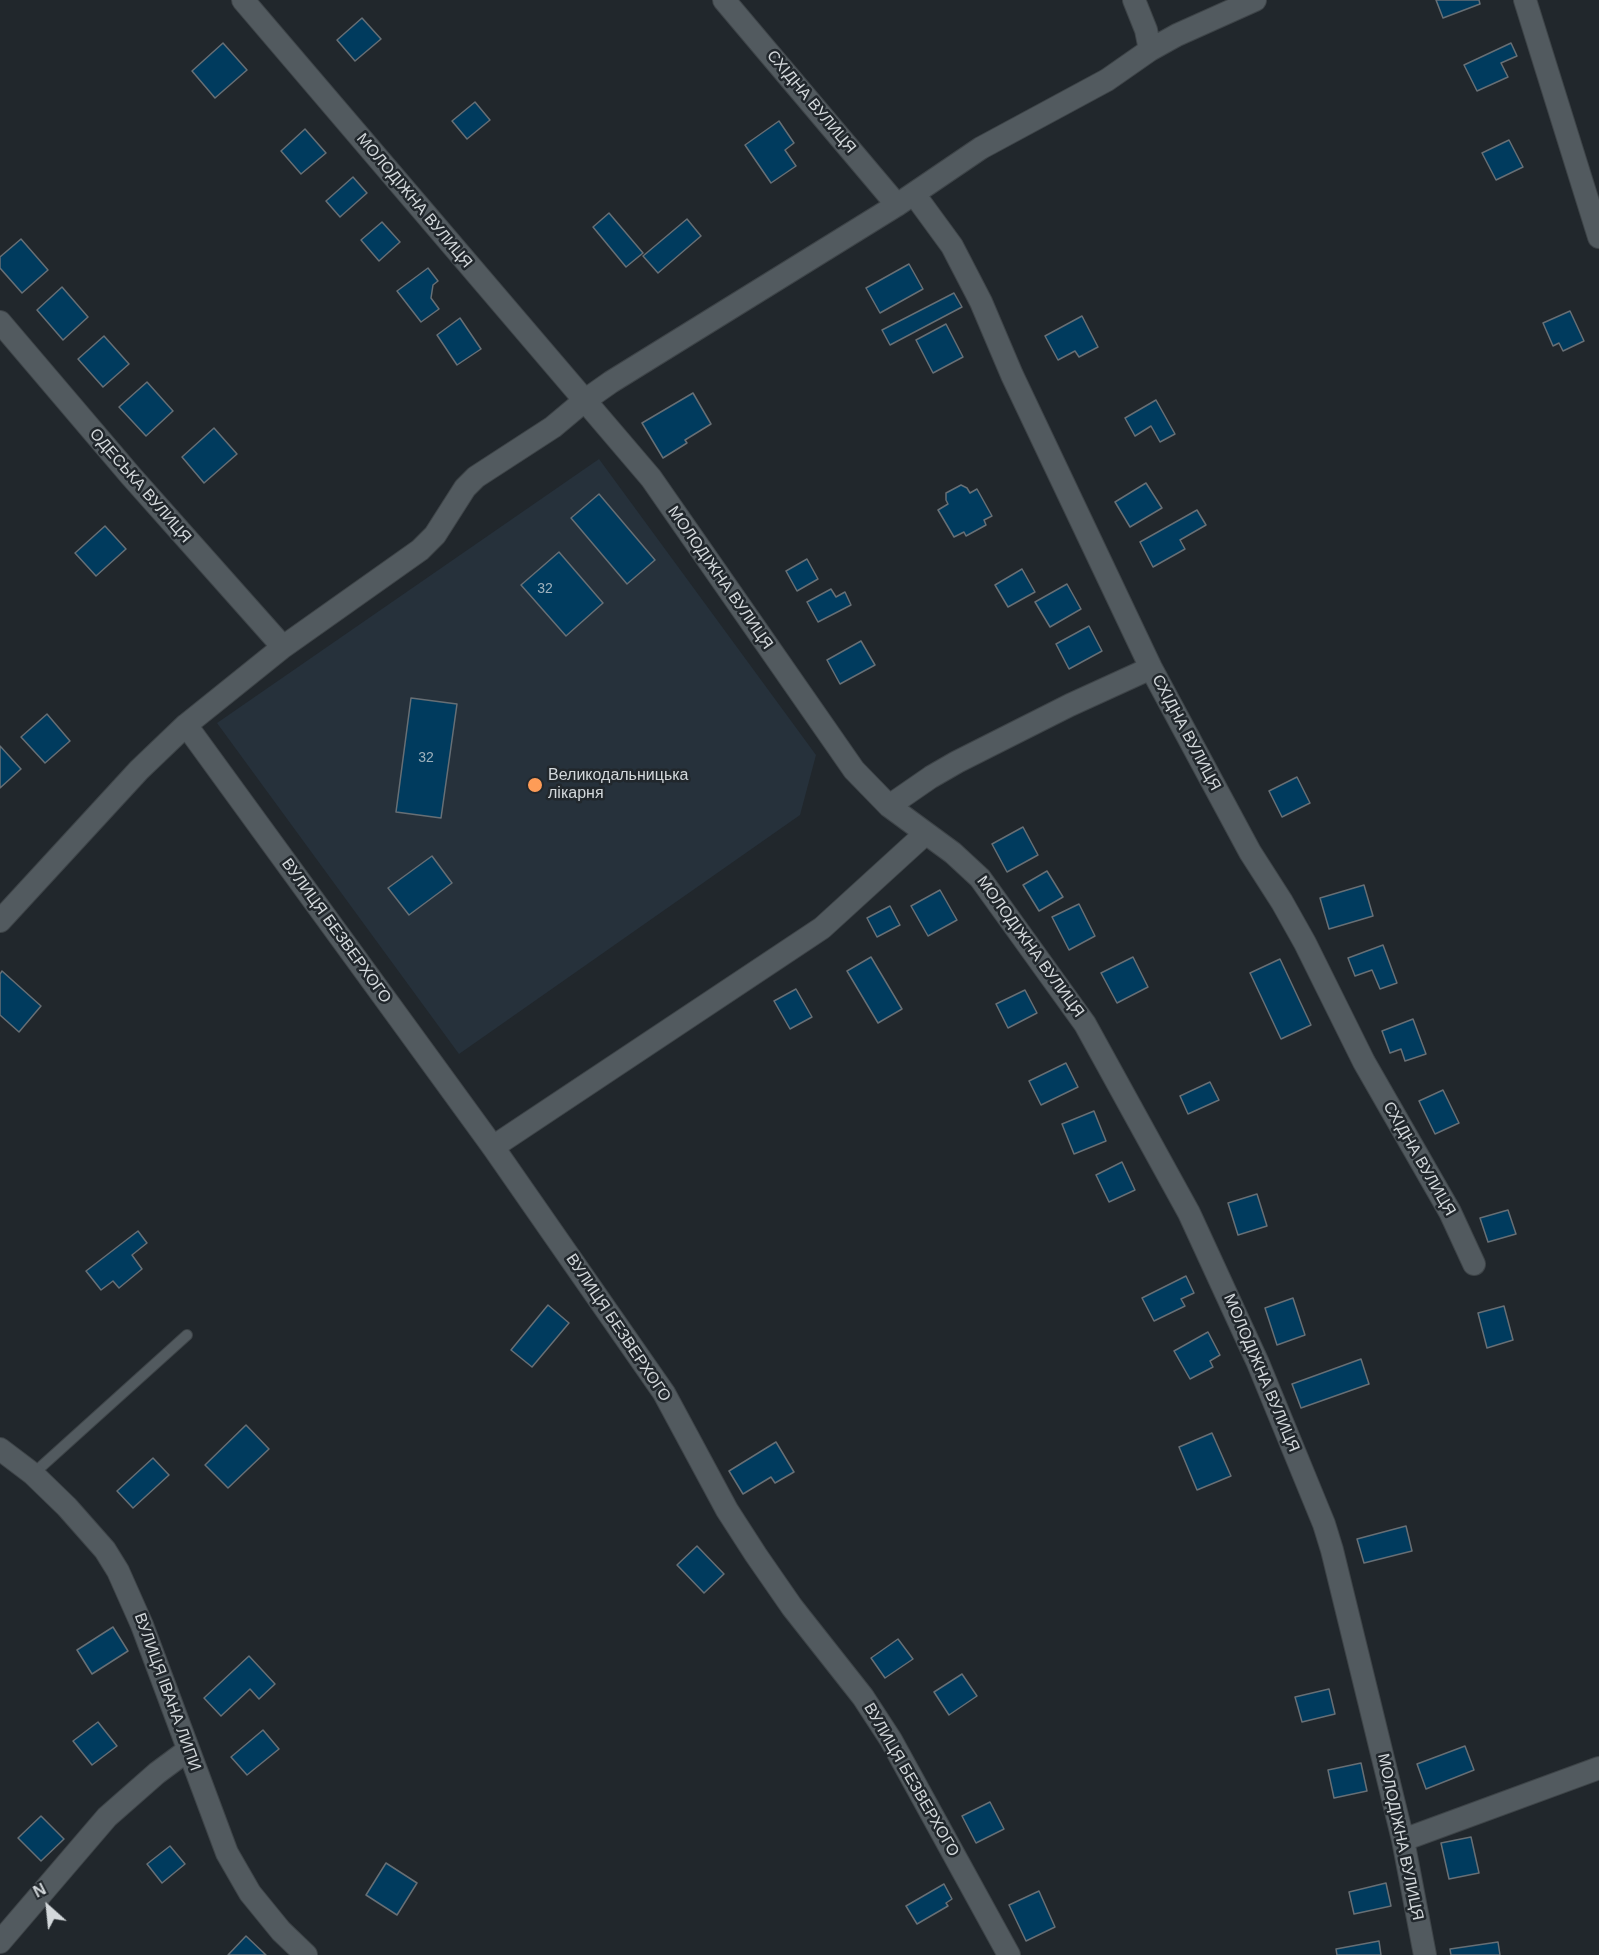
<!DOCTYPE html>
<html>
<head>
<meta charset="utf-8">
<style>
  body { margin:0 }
  #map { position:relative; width:1599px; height:1955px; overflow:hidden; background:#21272c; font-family:Arial,sans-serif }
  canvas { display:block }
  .north { position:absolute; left:18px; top:1877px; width:60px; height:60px; -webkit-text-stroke:4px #21272c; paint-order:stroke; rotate:333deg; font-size:16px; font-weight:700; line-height:24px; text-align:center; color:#d3d8db }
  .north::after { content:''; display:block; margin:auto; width:21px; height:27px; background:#d3d8db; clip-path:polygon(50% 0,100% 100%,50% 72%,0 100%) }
</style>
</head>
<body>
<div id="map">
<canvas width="1599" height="1955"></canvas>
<div class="north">N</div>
</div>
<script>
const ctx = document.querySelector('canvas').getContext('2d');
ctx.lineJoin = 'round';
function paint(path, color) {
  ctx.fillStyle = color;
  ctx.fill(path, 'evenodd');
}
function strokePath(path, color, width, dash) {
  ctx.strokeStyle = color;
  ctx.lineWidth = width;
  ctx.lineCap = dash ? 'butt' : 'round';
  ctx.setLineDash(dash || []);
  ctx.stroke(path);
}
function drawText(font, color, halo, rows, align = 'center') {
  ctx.font = font + ' Arial,sans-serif';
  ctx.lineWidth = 5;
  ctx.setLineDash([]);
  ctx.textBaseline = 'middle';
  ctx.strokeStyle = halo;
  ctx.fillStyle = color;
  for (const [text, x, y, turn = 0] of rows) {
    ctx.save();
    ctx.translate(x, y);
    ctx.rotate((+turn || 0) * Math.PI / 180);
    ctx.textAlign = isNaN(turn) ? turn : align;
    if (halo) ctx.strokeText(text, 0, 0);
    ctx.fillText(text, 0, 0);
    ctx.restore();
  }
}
const built = new Path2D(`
  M599,459l217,296 -16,60 -341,239 -242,-331z`);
const building = new Path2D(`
  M1436,0h43l1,4 -37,14z
  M362,18l19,21 -26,22 -18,-21z
  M223,43l24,27 -32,28 -23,-27z
  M1511,43l6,13 -16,7 7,14 -31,14 -13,-26z
  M475,102l15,18 -23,19 -15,-18z
  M779,121l15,22 -9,7 11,16 -25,17 -26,-38z
  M305,129l21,24 -25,21 -20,-23z
  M1509,140l14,27 -27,13 -14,-27z
  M353,177l14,16 -27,24 -14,-16z
  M609,213l34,40 -17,14 -33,-40z
  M687,219l14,17 -43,37 -15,-17z
  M382,222l18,20 -21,19 -18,-21z
  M21,239l27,31 -26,23 -22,-25v-11z
  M909,264l14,25 -43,24 -14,-25z
  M428,268l10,13 -5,4 -2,13 8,11 -18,13 -24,-31z
  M62,287l26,30 -25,23 -26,-30z
  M954,293l8,14 -72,38 -8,-15z
  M1570,311l14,30 -21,10 -4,-8 -6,3 -10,-23z
  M1082,316l16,31 -19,10 -4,-6 -17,9 -13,-24z
  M460,318l21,31 -24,16 -20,-30z
  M946,324l17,33 -30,16 -17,-33z
  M104,336l25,28 -26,23 -25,-28z
  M147,382l26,29 -27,25 -27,-29z
  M693,393l18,31 -26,16 2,3 -24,15 -21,-35z
  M1156,400l19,34 -15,8 -9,-16 -16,10 -10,-18z
  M214,428l23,26 -33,29 -22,-26z
  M1146,483l16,25 -32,19 -15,-25z
  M961,485l6,3 3,5 7,-4 15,27 -8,4 2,5 -20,11 -2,-4 -10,5 -16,-27 10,-6 -2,-4v-7z
  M599,494l56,66 -28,24 -56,-66z
  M1197,510l9,15 -26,15 5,9 -32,18 -13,-25z
  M105,526l21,23 -30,27 -21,-23z
  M559,552l44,51 -37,33 -45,-51z
  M807,559l11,20 -21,12 -11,-20z
  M1022,569l13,23 -27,15 -13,-22z
  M1067,584l14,25 -31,18 -15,-25z
  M831,589l5,8 9,-5 6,13 -33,17 -11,-20z
  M1089,626l13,25 -33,18 -13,-25z
  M861,641l14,24 -35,19 -13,-24z
  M411,698l46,6 -16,114 -45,-6z
  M47,714l23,27 -25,22 -24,-26z
  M0,746l21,23 -21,19z
  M1297,777l13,26 -28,14 -13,-26z
  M1023,827l15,28 -31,17 -15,-28z
  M432,856l20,27 -43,32 -21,-27z
  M1047,871l16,26 -24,14 -16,-26z
  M1364,885l9,31 -44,13 -9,-31z
  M940,890l17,30 -29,16 -17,-30z
  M1079,904l16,32 -26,14 -17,-33z
  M890,906l10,19 -23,12 -10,-19z
  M1383,945l14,38 -17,6 -8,-19 -17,6 -7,-18z
  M871,957l31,52 -24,14 -31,-52z
  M1133,957l15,30 -31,16 -16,-30z
  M1280,959l31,66 -30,14 -31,-66z
  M2,971l39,35 -22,26 -19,-17v-41z
  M796,989l16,28 -22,12 -16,-28z
  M1025,990l12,23 -29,15 -12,-24z
  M1413,1019l13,35 -21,7 -4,-12 -11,4 -8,-22z
  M1066,1063l12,24 -37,18 -12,-24z
  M1210,1082l9,18 -31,14 -8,-18z
  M1443,1090l16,33 -24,11 -16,-33z
  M1094,1111l12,30 -32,13 -12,-30z
  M1122,1162l13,28 -26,12 -13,-27z
  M1257,1194l10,32 -29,9 -10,-32z
  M1508,1210l8,24 -28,8 -8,-24z
  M138,1231l9,12 -15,12 10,14 -23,19 -6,-7 -12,9 -15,-19z
  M1186,1276l8,17 -13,6 4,7 -31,15 -12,-23z
  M1293,1298l12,37 -28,10 -12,-37z
  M548,1305l21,18 -37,44 -21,-17z
  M1504,1306l9,34 -26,8 -9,-35z
  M1208,1332l12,23 -10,6 3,6 -23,12 -16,-28z
  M1361,1359l8,25 -68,24 -9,-24z
  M246,1425l23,24 -41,39 -23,-23z
  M1212,1433l19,43 -34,14 -18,-43z
  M776,1442l18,30 -19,11 -4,-6 -28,17 -14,-23z
  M153,1458l16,17 -36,33 -16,-17z
  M1406,1526l6,25 -48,12 -7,-24z
  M697,1546l27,28 -20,19 -27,-28z
  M113,1627l15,24 -36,23 -15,-24z
  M898,1639l15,20 -28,19 -14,-20z
  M249,1656l26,28 -16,15 -9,-10 -29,27 -17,-18z
  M962,1674l15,22 -28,19 -15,-23z
  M1329,1689l6,25 -33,8 -7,-25z
  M98,1722l19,24 -25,19 -19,-24z
  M263,1730l16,19 -32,26 -16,-18z
  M1465,1746l9,24 -48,19 -9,-25z
  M1361,1763l6,28 -33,7 -6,-28z
  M990,1802l14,27 -28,14 -14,-27z
  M41,1816l23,23 -23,22 -23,-23z
  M1471,1837l8,36 -30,6 -8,-36z
  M170,1846l15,18 -23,19 -15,-19z
  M386,1863l31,20 -20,32 -31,-20z
  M1386,1883l5,23 -37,8 -5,-22z
  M944,1884l8,15 -6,4 2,3 -31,18 -11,-18z
  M1039,1891l16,36 -29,14 -17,-36z
  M246,1936l20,19h-38z
  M1379,1941l2,14h-44l-1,-6z
  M1498,1942l2,13h-49l-1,-6z`);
const lane = new Path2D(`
  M33,1474l154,-139`);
const street = new Path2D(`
  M243,0l408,478 203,292 35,36 64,47 27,25 105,146 104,189 69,150 66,161 8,26 71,290 22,115
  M724,0l173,205
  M1134,0l12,30 4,20
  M1525,0l74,237
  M914,194l38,52 29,56 31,73 139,293 99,184 32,50 23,41 59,119 86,150 24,52
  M0,322l131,154 152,171
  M186,725l307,422 171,246 63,117 29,45 36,52 71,90 28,43 118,215
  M889,806l42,-29 26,-15 113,-57 81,-37
  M0,921l139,-151 47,-45 97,-78 137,-97 15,-15 30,-47 11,-11 77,-50 31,-26 27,-19 286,-177 84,-57 126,-68 43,-30 27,-15 78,-35
  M493,1147l329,-219 103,-94
  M0,1449l33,25 34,33 38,43 13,21 24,54 85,228 23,40 31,38 25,24
  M1403,1840l196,-72
  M0,1942l107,-125 50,-44 31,-23`);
const markers = [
  [535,785,8,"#fe9c57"]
];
const numberNames = [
  ["32",545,589],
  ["32",426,758]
];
const streetNames = [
  ["СХІДНА ВУЛИЦЯ",811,102,50],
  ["МОЛОДІЖНА ВУЛИЦЯ",414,201,50],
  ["ОДЕСЬКА ВУЛИЦЯ",140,486,49],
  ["МОЛОДІЖНА ВУЛИЦЯ",720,578,55],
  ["СХІДНА ВУЛИЦЯ",1186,733,62],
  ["ВУЛИЦЯ БЕЗВЕРХОГО",336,931,54],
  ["МОЛОДІЖНА ВУЛИЦЯ",1030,947,54],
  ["СХІДНА ВУЛИЦЯ",1419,1159,60],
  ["ВУЛИЦЯ БЕЗВЕРХОГО",618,1328,56],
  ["МОЛОДІЖНА ВУЛИЦЯ",1261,1373,67],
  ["ВУЛИЦЯ ІВАНА ЛИПИ",167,1692,70],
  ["ВУЛИЦЯ БЕЗВЕРХОГО",911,1780,60],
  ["МОЛОДІЖНА ВУЛИЦЯ",1400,1837,78]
];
const poiNames = [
  ["Великодальницька",548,776],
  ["лікарня",548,794]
];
paint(built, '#26313b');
paint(building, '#003b5e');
strokePath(building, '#676f75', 1.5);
strokePath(lane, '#3e4448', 12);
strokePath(street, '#3e4448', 24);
strokePath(lane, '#525a5f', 10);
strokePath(street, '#525a5f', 22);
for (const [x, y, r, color] of markers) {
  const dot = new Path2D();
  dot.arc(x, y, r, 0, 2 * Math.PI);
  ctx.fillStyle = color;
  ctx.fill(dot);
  strokePath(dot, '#21272c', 2);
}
drawText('14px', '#9eb1bc', null, numberNames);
drawText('16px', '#d3d8db', '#21272c', streetNames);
drawText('16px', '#d3d8db', '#21272c', poiNames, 'left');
</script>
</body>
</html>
